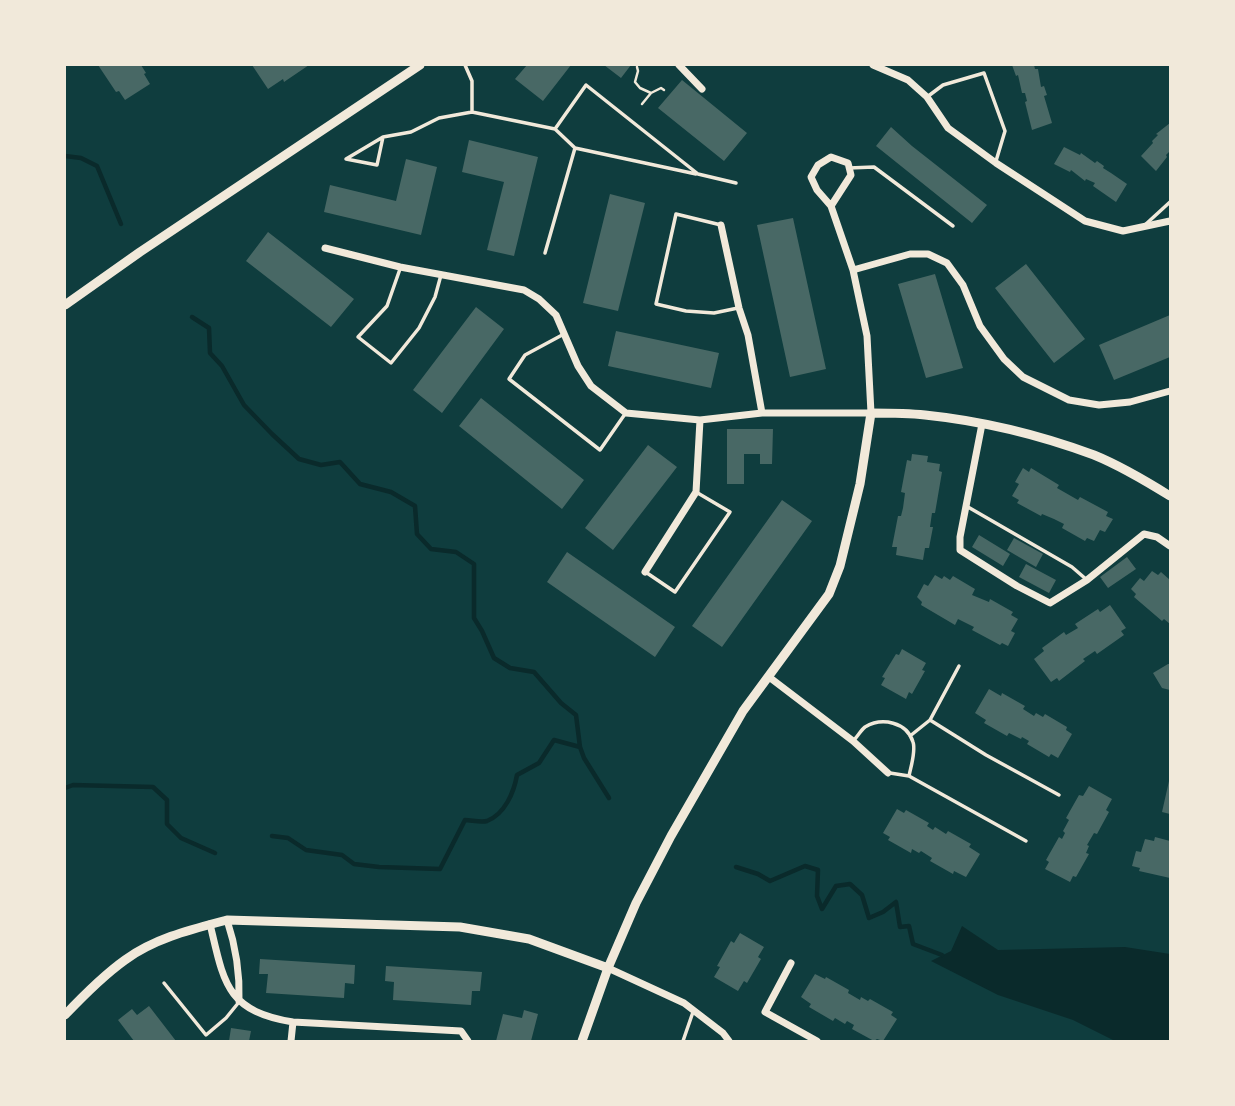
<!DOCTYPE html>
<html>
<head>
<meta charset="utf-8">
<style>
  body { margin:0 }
  #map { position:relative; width:1235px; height:1106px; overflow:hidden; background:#0f3d3e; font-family:"DM Sans",sans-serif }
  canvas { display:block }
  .frame { position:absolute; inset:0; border:66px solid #f1e9da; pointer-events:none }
</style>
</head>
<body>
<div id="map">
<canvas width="1235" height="1106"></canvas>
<div class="frame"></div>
</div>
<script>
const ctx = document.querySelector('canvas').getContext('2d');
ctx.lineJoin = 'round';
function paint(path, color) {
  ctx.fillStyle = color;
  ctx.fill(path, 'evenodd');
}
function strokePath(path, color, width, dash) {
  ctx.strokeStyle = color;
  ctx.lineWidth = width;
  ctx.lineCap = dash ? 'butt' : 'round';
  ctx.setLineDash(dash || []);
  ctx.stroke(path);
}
const water = new Path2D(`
  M962,926l36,24 127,-3 45,7v87h-55l-42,-21 -75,-25 -67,-34 20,-10z`);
const stream = new Path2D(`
  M65,156l16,2 16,8 24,58
  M192,317l17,11 1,25 12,13 22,39 28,29 27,25 22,6 19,-3 20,22 31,8 24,14 2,28 14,15 25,3 18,12v54l8,13 12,27 16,10 24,4 27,31 15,12 4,32 4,11 25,40
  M65,788l8,-3 80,2 14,13v24l14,14 34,15
  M272,836l16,2 18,12 36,5 12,9 25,3 61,2 25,-49c6,0 16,3 22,1 18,-7 27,-29 30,-46l22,-12 15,-23 26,7
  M736,867l22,7 12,7 35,-15 13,4 -1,26 5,13 14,-23 14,-2 12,11 7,23 14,-6 13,-10 4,25 9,-1 4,18 29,11`);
const building = new Path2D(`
  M98,65h43l5,8 -2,1 6,10 -25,16 -6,-9 -3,1z
  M252,65h57l-25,17 -1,-3 -15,10z
  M527,65h44l-28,36 -28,-22z
  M604,65h27l-10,13z
  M1012,65h22l1,4h3l3,18 3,-1 3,9 -3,1 8,27 -20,7 -7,-28 2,-1 -2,-8h-3l-4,-18 -2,1z
  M682,80l65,53 -23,28 -66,-53z
  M1170,123v28l-4,4 1,2 -11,14 -15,-15 12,-13 -1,-2 6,-6 -2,-1z
  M891,127l21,19 75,59 -15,18 -96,-77z
  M469,140l69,17 -24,99 -27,-6 17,-68 -42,-10z
  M1064,147l16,8 1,-2 14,10 2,-2 7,5 -1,2 8,5 16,11 -11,18 -23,-16 2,-3 -9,-4 -1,2 -14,-11 -1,2 -16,-8z
  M406,159l31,8 -16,68 -97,-23 6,-27 66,16z
  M610,194l35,9 -27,108 -35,-8z
  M793,218l33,151 -36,8 -33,-152z
  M268,232l86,67 -23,28 -85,-66z
  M1026,264l59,75 -31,24 -59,-75z
  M935,274l28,94 -37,10 -28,-94z
  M476,307l28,22 -62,84 -29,-23z
  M1170,315v42l-56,23 -15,-35z
  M616,331l103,22 -8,35 -103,-22z
  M481,398l103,82 -22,29 -103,-83z
  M727,429h46l-1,35h-12v-10h-16v30h-17z
  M648,445l29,22 -64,83 -28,-22z
  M912,454l16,2 -1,6 13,2 -1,7 3,1 -7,41h-3l-2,14h3l-4,21h-4l-2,12 -27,-5 1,-8h-5l6,-31h3l2,-8 2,-15 -4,-1 6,-32 4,1z
  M1023,468l6,4 2,-4 28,17 -2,3 21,12 2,-3 28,15 -2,4 7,3 -8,13 -5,-2 -6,11 -7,-3 -2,3 -23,-13 2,-4 -10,-5 -12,-5 -1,2 -24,-13 2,-3 -7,-4 7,-12 -4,-2z
  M782,500l30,21 -90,126 -30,-21z
  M979,535l31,19 -7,12 -31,-19z
  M1014,538l29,16 -7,13 -29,-17z
  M567,552l108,75 -20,30 -108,-75z
  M1127,557l9,12 -28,19 -8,-11z
  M1026,564l30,16 -7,13 -30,-16z
  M1152,571l6,4 3,-3 9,8v44l-6,-5 -2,2 -28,-24 2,-3 -5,-5 9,-11 4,3z
  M935,575l7,4 2,-3 6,4 3,-4 22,13 -3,6 17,7 1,-3 23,13 -2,3 7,4 -7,12 4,2 -7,13 -6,-3 -2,2 -28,-15 2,-3 -16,-8 -3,6 -34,-20 1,-3 -5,-5 7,-13 4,2z
  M1110,605l16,23 -5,3 3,4 -27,19 -2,-3 -12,8 2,2 -26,20 -2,-3 -6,4 -17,-23 10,-8 -2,-3 22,-16 2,3 12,-7 -3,-4 23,-15 2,3z
  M902,649l24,14 -4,7 3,1 -13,23 -3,-2 -3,7 -25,-14 4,-7 -3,-1 14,-23 3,1z
  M1168,664h2v26l-8,-2 -9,-15z
  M989,689l12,7 1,-3 23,13 -2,3 11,7 2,-3 7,4 2,-3 22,13 -1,3 6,4 -14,24 -7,-4 -2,3 -22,-13 2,-3 -7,-4 -1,2 -12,-6 -2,3 -23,-13 2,-3 -11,-7z
  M1169,781h1v33l-8,-2z
  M1089,786l23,13 -6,11 3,2 -12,22 -3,-1 -7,12 2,1 -3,7 3,1 -13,23 -3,-1 -3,6 -25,-13 4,-7 -3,-2 13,-23 3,2 3,-6 -2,-2 6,-11 -3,-2 13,-23 4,1z
  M897,809l7,4 2,-3 23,13 -2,3 6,4 2,-3 11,7 2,-3 23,13 -2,3 11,7 -14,23 -12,-6 -1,3 -23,-13 2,-3 -11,-7 -2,2 -7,-4 -1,4 -23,-13 2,-3 -7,-4z
  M1155,837l15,4v37l-31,-7 1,-3 -8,-2 4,-15 5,1 4,-13 9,2z
  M740,933l24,14 -6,10 3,2 -14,24 -3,-2 -6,10 -24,-14 6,-10 -3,-1 14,-25 3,2z
  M260,959l95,6 -1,19 -9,-1 -1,15 -78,-5 2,-19h-9z
  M386,966l96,6 -2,19h-8l-1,14 -78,-5 1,-18 -9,-1z
  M815,974l10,5 1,-2 23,13 -1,3 12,7 1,-3 7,4 2,-2 23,13 -2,3 6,4 -14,22 -6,-2 -3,2 -22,-12 2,-4 -7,-4 -2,3 -10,-6 -2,3 -24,-14 2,-3 -10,-7z
  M149,1006l27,35h-42l-16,-21 14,-11 5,6z
  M524,1010l14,4 -7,27h-35l7,-27 19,4z
  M231,1028l20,3 -2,10h-20z`);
const path = new Path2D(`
  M637,67l1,4 -3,11 5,6 11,5
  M642,104l9,-11 10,-5 3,2`);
const service = new Path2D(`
  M465,65l7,16v31
  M927,97l16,-12 41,-12 21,58 -9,30
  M555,129l20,19 121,26
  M383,137l-6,28 -31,-6 37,-22 28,-5 28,-14 33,-6 83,17 31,-44 112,89 38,9
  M849,168l25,-1 79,59
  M1146,224l24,-22
  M721,225l-45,-11 -20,90 30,7 28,2 24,-5
  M545,253l30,-105
  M400,269l-13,37 -29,31 33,26 28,-35 16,-31 6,-22
  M564,334l-39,21 -16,24 91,71 25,-36
  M968,507l104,60 15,13
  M647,573l28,19 55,-80 -34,-20
  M930,720l56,35 73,40
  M910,736l20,-16 29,-54
  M854,740c4,-4 7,-10 11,-13 17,-10 42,-5 48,15 3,9 -2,24 -4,34
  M890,773l19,3 117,65
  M164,983l42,52 20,-17 13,-16
  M683,1041l10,-29`);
const minor = new Path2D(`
  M679,65l23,24
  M873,65l35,15 19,17 21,31 48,35 89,58 38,10 47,-10
  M721,225l18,83 9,27 14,78
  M325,248l75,19 124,23 15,9 17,16 22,51 13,20 35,27 74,7 62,-7h109l-4,-77 -14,-66 -22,-64 20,-31 -3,-12 -17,-6 -13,8 -7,12 6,13 14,16
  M853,270l57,-16h18l19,9 16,22 17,41 24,33 19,18 46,23 30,5 31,-3 40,-11
  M982,424l-22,113v13l57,36 33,17 37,-23 57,-46 13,3 13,9
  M645,572l51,-80 4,-72
  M769,677l84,64 35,32
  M227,920c9,27 13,51 12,81
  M210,924c14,59 16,87 83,98l168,9 7,10
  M791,963l-26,49 52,29
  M608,968l76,35 39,30 6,8
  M291,1041l2,-19`);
const tertiary = new Path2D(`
  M65,305l75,-53 280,-187
  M65,1015c18,-19 39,-40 60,-55 30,-22 68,-31 102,-40l233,7 69,12 79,29
  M582,1041l26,-73 28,-65 35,-67 72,-125 86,-117 11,-28 20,-82 11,-71c18,0 36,0 54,2 58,6 115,20 169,40 27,11 52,26 76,41`);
paint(water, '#0a2a2b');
strokePath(stream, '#0a2a2b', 4.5);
paint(building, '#486865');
strokePath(path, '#f1e9da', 2.5);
strokePath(service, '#f1e9da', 3.5);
strokePath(minor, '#f1e9da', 7);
strokePath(tertiary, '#f1e9da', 9);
</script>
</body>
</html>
